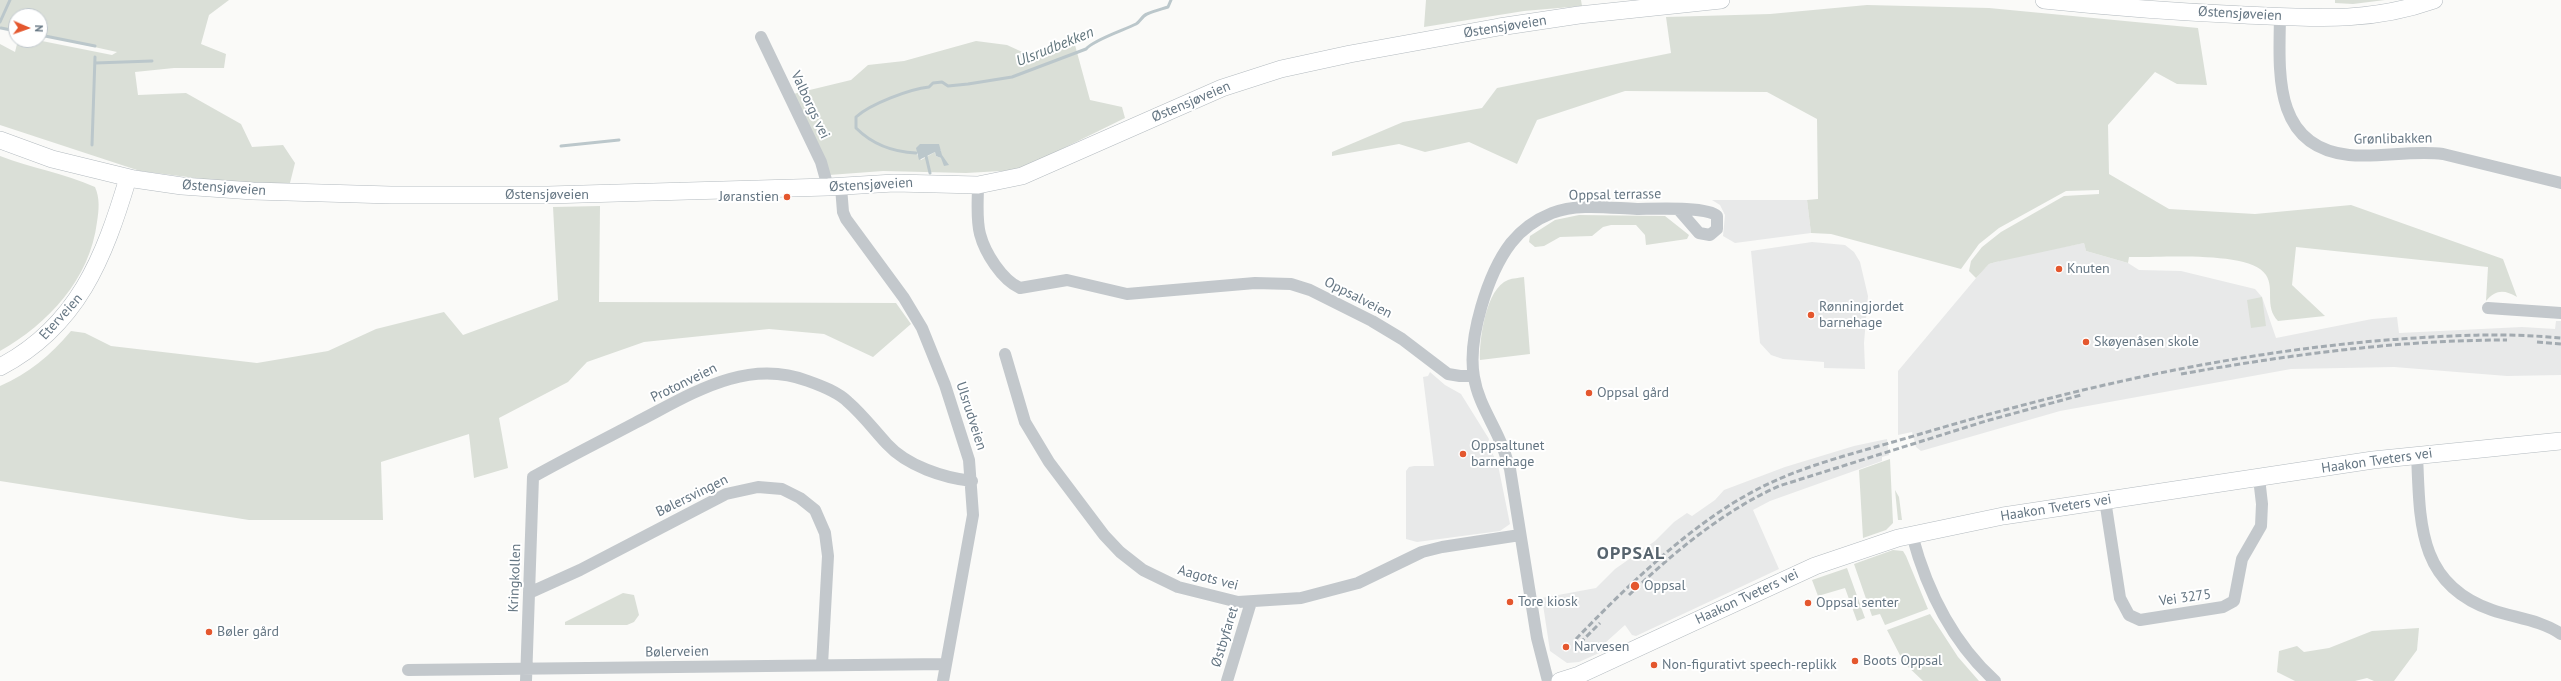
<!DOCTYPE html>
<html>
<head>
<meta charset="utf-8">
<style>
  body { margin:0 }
  #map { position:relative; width:2561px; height:681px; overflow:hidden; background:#fafaf8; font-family:"PT Sans",sans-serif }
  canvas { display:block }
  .north { position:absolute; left:8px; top:8px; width:40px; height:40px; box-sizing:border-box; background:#fff; border:1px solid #c1c8cd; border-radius:50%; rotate:92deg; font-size:11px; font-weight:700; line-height:16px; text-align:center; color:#657683 }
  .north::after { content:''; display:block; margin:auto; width:14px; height:18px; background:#e4572e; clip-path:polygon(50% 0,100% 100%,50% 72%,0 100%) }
</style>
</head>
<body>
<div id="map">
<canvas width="2561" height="681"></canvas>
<div class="north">N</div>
</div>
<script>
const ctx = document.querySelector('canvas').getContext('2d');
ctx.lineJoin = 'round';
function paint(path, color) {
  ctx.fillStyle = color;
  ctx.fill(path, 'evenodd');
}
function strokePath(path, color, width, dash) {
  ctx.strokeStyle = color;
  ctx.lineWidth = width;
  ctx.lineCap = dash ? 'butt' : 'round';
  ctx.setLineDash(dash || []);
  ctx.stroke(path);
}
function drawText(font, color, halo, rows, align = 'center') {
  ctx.font = font + ' "PT Sans",sans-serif';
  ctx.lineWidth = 4;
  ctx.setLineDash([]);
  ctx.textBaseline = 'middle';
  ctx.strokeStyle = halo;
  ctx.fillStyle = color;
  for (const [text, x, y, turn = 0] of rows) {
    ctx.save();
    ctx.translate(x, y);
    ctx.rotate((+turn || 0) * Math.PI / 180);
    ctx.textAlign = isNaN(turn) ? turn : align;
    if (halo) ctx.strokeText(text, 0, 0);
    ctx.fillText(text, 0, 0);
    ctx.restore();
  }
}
const built = new Path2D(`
  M1712,200h95l4,33 -76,10 -12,-7 2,-21 -5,-10z
  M1812,242l33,3 9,7 6,10 8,34 -4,47 1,26 -41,-1v-6l-41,-3 -12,-4 -11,-12 -9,-92z
  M2084,243l2,8 42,12 11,7 42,1 74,18 7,8 14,41 96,-19 25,-2 2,16 123,-6 33,2 1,-8h5v54l-54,1 -113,-9 -103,2 -231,42 -139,40 -5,-4 -4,-15 -14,3v-64l84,-100 7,-7 28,-8z
  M1430,372l15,13 16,9 28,45 -1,5 10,21 12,59 -10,7 -83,11 -11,-3v-68l3,-4 5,-1h20l-11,-89 5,-1z
  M1887,439l2,16 -7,2v4l-112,40 -17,9 26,59 -143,67 -4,-1 -7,-10 -20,18 3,6 -29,13 -12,1 -17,-12 -8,-53 54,-10 19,-19 40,-28 19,-19 13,-9 5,3 23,-16 9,-10 61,-23 69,-21z`);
const green = new Path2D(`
  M0,0h229l-20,15 -8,29 25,10 -2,14h-50l-39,4 3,23 48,-2 55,31 11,23 31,-2 12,18 -5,20h-55l-95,-12 -140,-46v-81l15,8 3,-12h19l75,15 5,-3 -77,-17v-19h-24v15l-16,-3z
  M1426,0h155l1,6 -58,5 -100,16z
  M2335,0h50l-32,4 -18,-1z
  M1867,5l122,3 209,20 9,57 -30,-1 -22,-12 -47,53 1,49 60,35 86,5 96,-9 152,54 14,38c-12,-7 -21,-8 -31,4l2,-34 -192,-20 -4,38 33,31 -47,5c-14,-15 -3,-32 -12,-46 -16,-25 -108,-17 -137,-18l-1,6 -42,-12 -2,-8 -88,19 -7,2 -13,14 -7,-7 2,-10 11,-14 19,-15 63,-36 35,-2v-4l-33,1 -67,37 -20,16 -18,25 -130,-35 -20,-1 -4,-33 11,-1 -1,-80 -50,-27 -142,-1 -88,29 -20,44 -48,-22 -44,10 -26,-8 -67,12v-4l71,-30 79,-14 15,-20 174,-35 -5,-36 104,-3z
  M976,41l31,4 24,11 44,-11 15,55 32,7 3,11 -106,52 -53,3 -83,-2 -54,4 -40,-80 62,-15 17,-15 36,-4zM941,150v8l-5,-2 -1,-4 -14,8 -5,-7z
  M0,156c31,12 64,17 95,31 5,11 4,23 2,35 -7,57 -49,102 -97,129z
  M600,206l-1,96 297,1 15,21 -38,33 -49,-23 -55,-5 -125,13 -57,20 -19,20 -69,36 9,50 -34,10 -5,-44 -88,28 2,58h-134l-249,-39v-95c29,-13 50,-30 71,-55l14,2 26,13 146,17 71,-12 48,-22 68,-17 19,23 95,-35 -5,-93z
  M1579,215l86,1 24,19 -2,4 -41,6 -1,-10 -9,-10h-25l-8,2 -11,9 -32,1 -16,9 -9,1 -6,-5 1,-6 25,-16z
  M1524,277l6,77 -50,6c-1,-20 6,-72 28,-80 5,-2 11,-2 16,-3z
  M2262,297l4,29 -15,2 -4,-28z
  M1890,459l3,64 -7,7 -23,8 -4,-68z
  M1895,490l4,7 3,23h-4z
  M1893,550l10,1 3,5 22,53 -43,16 -5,-11 -8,2 -18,-52z
  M1847,568l18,50 -8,3 -12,-33 -27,8 -6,-16z
  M623,593l11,2 5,20 -5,7 -7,3h-62v-3z
  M1930,614l28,43 21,24h-56l-19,-18 -17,-33z
  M2419,628l-2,22 -23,31h-20l-7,-3 -12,3h-60l-18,-9 2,-21 18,-5 7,6 25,-4 43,-17z`);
const water = new Path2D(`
  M920,144h19l3,11 7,10 -5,1 -3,-8 -5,-2 -1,-4 -16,8 -3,-12z`);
const stream = new Path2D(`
  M0,22l10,-22
  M1,28l15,3
  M40,35l55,11
  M95,63l57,-2
  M92,145l3,-88
  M561,146l58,-6
  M916,153c-23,-1 -43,-8 -60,-25v-11c14,-13 54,-28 73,-30l4,-4 9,-1 6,4 20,-2 44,-7 74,-28c7,-9 38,-19 50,-25 4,-2 6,-8 11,-10 7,-3 15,-5 21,-7l3,-7
  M926,156l4,17`);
const street = new Path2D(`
  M2280,16c-1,58 -7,131 69,139 31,3 63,-5 94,-1l118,29
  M761,37l60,125 7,25
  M978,185c0,15 -2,34 2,49 5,19 22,46 40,54l47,-8 60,14 128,-11 36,1 19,6 62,31 30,18 46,35 12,2h13
  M841,187l2,25 3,7 58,79 18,30 23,57 24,75 4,55 -30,166
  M2488,308l73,5
  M1005,354l20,68 24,40 55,73 16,17 23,18 35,17 60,15 63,-4 57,-15 64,-31 20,-5 78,-12
  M2417,454c3,68 0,130 75,156 23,8 49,10 69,24
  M2105,500l15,98 9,17 11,5 83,-13 11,-6 8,-42 19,-33 1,-22 -3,-26
  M1912,535c15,56 40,107 83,146
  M529,593l51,-23 146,-76 32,-7 24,2 18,9 15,12 10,23 3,23 -6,109
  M408,670l538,-6
  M526,681l7,-204c34,-19 68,-36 102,-54 55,-28 110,-66 173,-42 14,5 30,11 40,21 15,13 26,28 39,42 20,22 57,34 85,37
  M1227,681l24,-79
  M1548,681l-11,-43 -27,-169c-3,-8 -5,-17 -9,-26 -9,-22 -23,-41 -27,-66 -7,-38 14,-104 37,-134 11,-14 26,-24 41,-30 25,-10 58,-5 85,-4 15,0 70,-3 80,7v13l-7,6 -11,-2 -20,-23`);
const secondary = new Path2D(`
  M2044,0c67,7 134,12 201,15 68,3 124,8 189,-15
  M0,140l52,19 82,20 48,7 71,5 138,4h157l280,-8 66,-4 84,2 44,-9 200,-88 59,-19 69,-15 149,-27 80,-12 142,-15
  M0,367c78,-41 104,-109 128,-189
  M1560,681l19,-6 236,-109 83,-28 105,-22 370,-56 188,-19`);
const rail = new Path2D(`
  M2537,342l24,2
  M2181,374c107,-19 217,-34 326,-34
  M1629,595c44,-42 94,-84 150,-109l207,-65 95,-26
  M1576,639c50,-52 116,-116 180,-149 49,-26 108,-39 161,-55 150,-45 302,-80 458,-94 62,-5 124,-9 186,-3
  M1580,643l20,-20`);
const markers = [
  [787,197,4,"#e4572e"],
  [2059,269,4,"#e4572e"],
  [1811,315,4,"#e4572e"],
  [2086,342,4,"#e4572e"],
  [1589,393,4,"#e4572e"],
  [1463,454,4,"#e4572e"],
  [1635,586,5,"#e4572e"],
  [1510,602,4,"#e4572e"],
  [1808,603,4,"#e4572e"],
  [209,632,4,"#e4572e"],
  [1566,647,4,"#e4572e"],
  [1855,661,4,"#e4572e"],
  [1654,665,4,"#e4572e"]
];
const streetNames = [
  ["Østensjøveien",2240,14,3],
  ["Østensjøveien",1505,27,-9],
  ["Østensjøveien",1191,102,-23],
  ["Valborgs vei",810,105,65],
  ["Grønlibakken",2393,139,-1],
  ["Østensjøveien",871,185,-3],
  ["Østensjøveien",224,188,4],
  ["Østensjøveien",547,195],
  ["Oppsal terrasse",1615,195,-1],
  ["Oppsalveien",1358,298,27],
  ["Eterveien",61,317,-48],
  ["Protonveien",684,383,-26],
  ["Ulsrudveien",971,416,72],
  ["Haakon Tveters vei",2377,461,-8],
  ["Bølersvingen",692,496,-26],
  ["Haakon Tveters vei",2056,508,-9],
  ["Kringkollen",515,578,-88],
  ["Aagots vei",1208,578,15],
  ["Haakon Tveters vei",1747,597,-25],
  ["Vei 3275",2185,598,-8],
  ["Østbyfaret",1225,637,-73],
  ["Bølerveien",677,652,-1]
];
const poiNames = [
  ["Jøranstien",779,197,"right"],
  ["Knuten",2067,269],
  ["Rønningjordet",1819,307],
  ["barnehage",1819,323],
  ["Skøyenåsen skole",2094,342],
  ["Oppsal gård",1597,393],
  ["Oppsaltunet",1471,446],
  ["barnehage",1471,462],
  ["Oppsal",1644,586],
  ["Tore kiosk",1518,602],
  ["Oppsal senter",1816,603],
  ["Bøler gård",217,632],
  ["Narvesen",1574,647],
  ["Boots Oppsal",1863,661],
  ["Non-figurativt speech-replikk",1662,665]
];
const waterNames = [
  ["Ulsrudbekken",1055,47,-22]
];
const districtNames = [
  ["OPPSAL",1631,554]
];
paint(built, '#e8e9e9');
paint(green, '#dadfd7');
paint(water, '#bbc7cb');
strokePath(stream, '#bbc7cb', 3);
strokePath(secondary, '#b3babf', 18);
strokePath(street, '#c3c8cc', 12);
strokePath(secondary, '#fff', 17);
strokePath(rail, '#a2aab0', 3, [6, 3]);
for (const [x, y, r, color] of markers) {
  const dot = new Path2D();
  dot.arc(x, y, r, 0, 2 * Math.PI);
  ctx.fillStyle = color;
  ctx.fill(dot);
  strokePath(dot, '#fff', 1.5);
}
drawText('14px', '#657683', '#fff', streetNames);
drawText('14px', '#657683', '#fff', poiNames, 'left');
drawText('italic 15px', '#60757c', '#fff', waterNames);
ctx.letterSpacing = '1px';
drawText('bold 18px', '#57646e', '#fff', districtNames);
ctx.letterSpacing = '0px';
</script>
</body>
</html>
